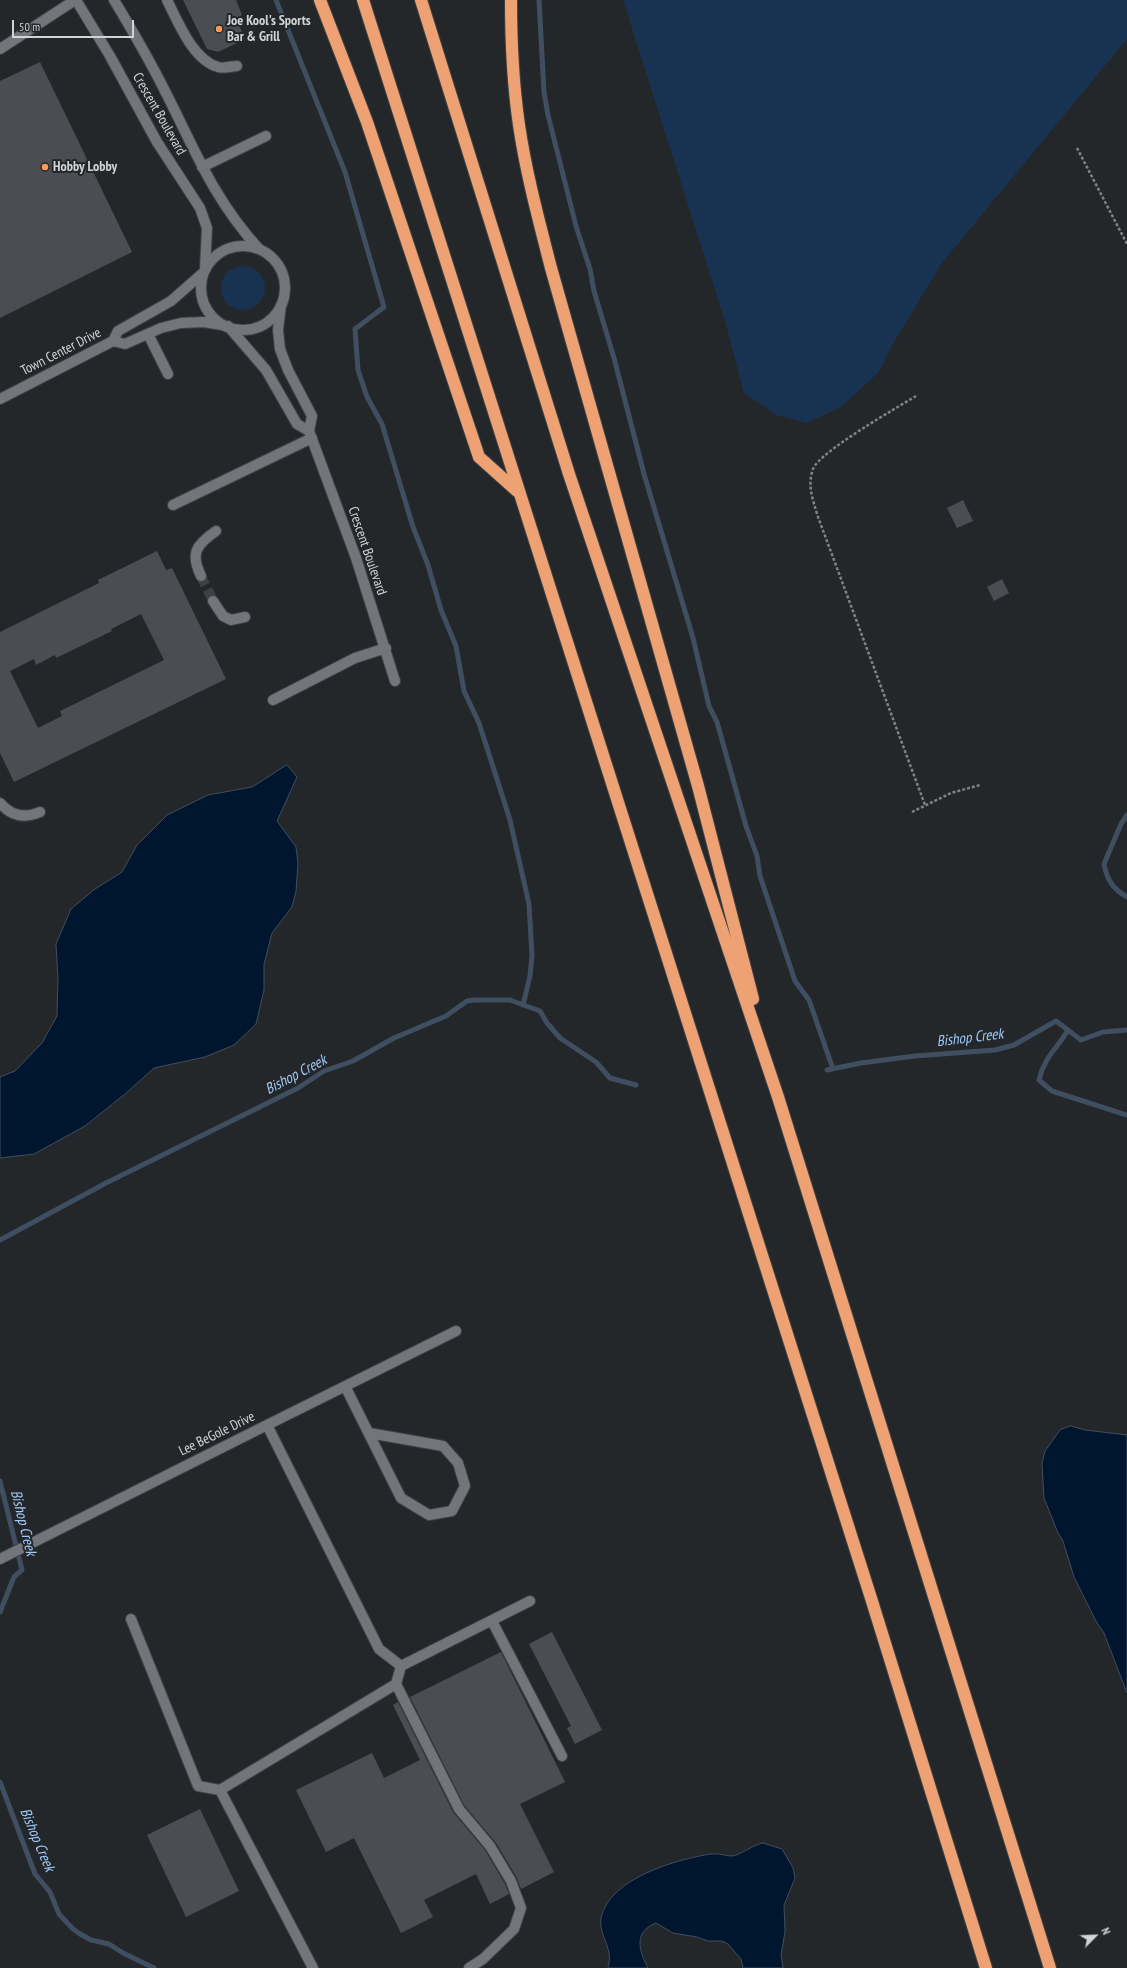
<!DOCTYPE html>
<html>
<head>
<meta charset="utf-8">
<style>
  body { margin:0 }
  #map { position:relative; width:1127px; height:1968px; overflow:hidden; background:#24272a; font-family:"PT Sans Narrow",sans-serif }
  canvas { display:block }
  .north { position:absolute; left:1075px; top:1916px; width:40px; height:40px; -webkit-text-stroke:3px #24272a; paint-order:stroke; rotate:66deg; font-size:11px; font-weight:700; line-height:16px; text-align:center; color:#d1d3d6 }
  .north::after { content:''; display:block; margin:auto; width:14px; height:18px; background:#d1d3d6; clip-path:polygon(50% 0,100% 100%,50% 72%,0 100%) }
  .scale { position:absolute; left:12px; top:20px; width:122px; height:18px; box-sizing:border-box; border:2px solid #d1d3d6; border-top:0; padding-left:5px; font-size:12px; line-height:14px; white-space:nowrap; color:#d1d3d6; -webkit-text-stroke:3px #24272a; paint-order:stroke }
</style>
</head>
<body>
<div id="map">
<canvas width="1127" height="1968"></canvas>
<div class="north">N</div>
<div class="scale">50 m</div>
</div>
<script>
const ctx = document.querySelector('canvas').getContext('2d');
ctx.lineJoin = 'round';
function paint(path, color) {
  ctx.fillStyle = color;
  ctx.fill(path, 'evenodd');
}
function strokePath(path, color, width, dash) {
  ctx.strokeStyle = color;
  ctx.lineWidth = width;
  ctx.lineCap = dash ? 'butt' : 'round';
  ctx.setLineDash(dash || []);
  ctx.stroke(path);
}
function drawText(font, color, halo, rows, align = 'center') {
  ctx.font = font + ' "PT Sans Narrow",sans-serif';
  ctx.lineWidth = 4;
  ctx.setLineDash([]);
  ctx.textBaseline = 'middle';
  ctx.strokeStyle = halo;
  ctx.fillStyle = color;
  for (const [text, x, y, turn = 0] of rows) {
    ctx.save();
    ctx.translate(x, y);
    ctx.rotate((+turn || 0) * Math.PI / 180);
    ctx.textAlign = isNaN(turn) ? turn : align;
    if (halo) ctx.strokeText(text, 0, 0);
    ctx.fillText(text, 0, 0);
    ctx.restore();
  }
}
const green = new Path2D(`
  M623,0h504v39l-186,225 -50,83 -12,25 -38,35 -34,16 -31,-8 -32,-22 -19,-72z
  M221 288a22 22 0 1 1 44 0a22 22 0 1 1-44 0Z`);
const water = new Path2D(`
  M287,765l10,12 -20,44 19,26 2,17 -2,27 -4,16 -20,26 -8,31v26l-8,34 -22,21 -29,12 -51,11 -29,26 -40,32 -51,28 -34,4v-81l15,-6 27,-28 15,-27 1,-38 -2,-34 15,-35 24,-20 27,-17 15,-27 30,-30 41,-20 44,-8z
  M1071,1426l14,4 42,5v258l-23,-60 -7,-10 -23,-46 -11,-36 -5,-8 -14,-35 -2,-34 3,-13 15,-21z
  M763,1843l19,6 11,19 2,10 -11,27 1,27 -4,23 2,13h-40l-2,-9 -13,-15 -6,-3h-14l-11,-4 -24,-4 -17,-10c-23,9 -17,28 -8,45h-40c1,-5 2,-10 1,-15 -2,-12 -10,-22 -8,-35 8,-40 77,-59 110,-64 8,-1 15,2 21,2 11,-2 20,-11 31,-13z`);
const stream = new Path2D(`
  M276,0l69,172 39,135 -29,22 3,41 9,27 15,27 31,103 15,38 13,45 15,36 8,45 15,32 31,97 19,84 1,17 2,35 -2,20 -7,29
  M539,0l5,92 4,23 28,111 14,43 4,22 20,67 30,116 49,164 16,68 8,16 29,104 11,30 3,20 35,105 14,19 24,69
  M1127,815l-6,9 -17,40c3,16 9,25 23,33
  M1068,1030c-11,19 -24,27 -29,50l13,11 75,24
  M827,1070l34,-7 54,-7 80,-6 19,-5 42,-24 25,19 22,-8 24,-2
  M0,1240l106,-57 192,-95 26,-17 29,-10 41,-23 52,-22 21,-15 8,-1h35l30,11 7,12 13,15 36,24 14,16 26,7
  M0,1481l22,89 -8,7 -14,35
  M0,1782l35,92 15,18 9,22 14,15 7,5 11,6 18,4 14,9 31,15`);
const building = new Path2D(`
  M183,0h53l6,15 -6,3 9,21 -27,13 -11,-3z
  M40,62l92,190 -132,66v-237z
  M963,500l10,21 -16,7 -10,-20z
  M157,551l9,19 6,-2 54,111 -212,103 -14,-29v-121l99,-49 -1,-3zM141,614l23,46 -104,51 2,5 -24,12 -28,-57 24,-12 2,6 19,-10 1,3 56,-27 -1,-2z
  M1002,579l7,14 -15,8 -7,-14z
  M552,1632l50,98 -27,14 -8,-16 4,-2 -42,-82z
  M501,1652l64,130 -45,22 34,68 -33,17 -4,-11 -21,-35 -32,-38 -54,-108z
  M398,1702l55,110 32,38 20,34 4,10 -19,10 -14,-30 -52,26 9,17 -32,16 -47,-95 -28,14 -30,-62 76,-37 12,25 36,-18 -27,-55z
  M200,1809l39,82 -53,26 -39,-82z`);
const minorTunnel = new Path2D(`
  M201,576l12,25`);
const path = new Path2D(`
  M1077,148l50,96
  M916,396c-18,11 -97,56 -103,73 -6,17 0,31 5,48l107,288
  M912,812l39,-19 29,-8`);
const minor = new Path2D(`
  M76,0l34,56 47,86 43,66 7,20 -2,41
  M114,0c18,30 36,61 52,93 29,57 48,107 93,156
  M167,0c11,22 26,60 51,67 5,2 14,-1 19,-1
  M0,49l75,-49
  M202,167l64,-31
  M201 288a42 42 0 1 1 84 0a42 42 0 1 1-84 0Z
  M281,305l-3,25 2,19 8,21 24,46 -3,15 47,127 39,123
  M228,326l38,44 31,54 12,7
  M148,334l20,40
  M113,341l12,3 36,-16 20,-5 23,-1 18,3
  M0,399l113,-58 5,-10 53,-30 33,-29
  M173,505l139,-67
  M201,576c-11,-23 -5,-31 15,-45
  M213,601l10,15 8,4 14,-3
  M273,700l82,-42 31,-10
  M0,803c11,13 24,16 40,9
  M345,1386l56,112 28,17 23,-4 13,-25 -7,-23 -15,-17 -74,-13
  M267,1425l189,-94
  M0,1559l267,-134 112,224 22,17 -5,18 63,125 31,37 21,35 10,27 -7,21 -31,30 -14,9
  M131,1619l67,167 22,4
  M492,1621l70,135
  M401,1666l129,-65
  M313,1968l-93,-178 176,-106`);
const highway = new Path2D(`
  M320,0l47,122 112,335 38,34
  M363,0l508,1598 115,370
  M421,0l148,474 209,623 272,871
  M511,0c0,42 2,84 8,125 7,48 20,96 32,143l147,518 55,213`);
const markers = [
  [219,29,4,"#ff9a5b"],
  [45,167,4,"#ff9a5b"]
];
const poiNames = [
  ["Joe Kool's Sports",227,21],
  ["Bar & Grill",227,37],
  ["Hobby Lobby",53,167]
];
const streetNames = [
  ["Crescent Boulevard",159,114,60],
  ["Town Center Drive",61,352,-27],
  ["Crescent Boulevard",367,551,71],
  ["Lee BeGole Drive",217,1434,-26]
];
const waterNames = [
  ["Bishop Creek",970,1038,-7],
  ["Bishop Creek",296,1075,-28],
  ["Bishop Creek",23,1523,76],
  ["Bishop Creek",37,1840,67]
];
paint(green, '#183351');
paint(water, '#00152e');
strokePath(water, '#3f4e60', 1);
strokePath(stream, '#3f4e60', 5);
paint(building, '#4a4e52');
strokePath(minorTunnel, '#3e4144', 10, [10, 5]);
strokePath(minor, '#404346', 12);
strokePath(highway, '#404346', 14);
strokePath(path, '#808285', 2.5, [3, 2]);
strokePath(minor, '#72757a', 10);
strokePath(highway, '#eea274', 12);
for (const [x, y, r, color] of markers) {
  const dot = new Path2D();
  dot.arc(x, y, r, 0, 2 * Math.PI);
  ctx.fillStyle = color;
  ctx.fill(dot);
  strokePath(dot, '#24272a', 1.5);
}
drawText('bold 14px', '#d1d3d6', '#24272a', poiNames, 'left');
drawText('14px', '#d1d3d6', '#24272a', streetNames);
drawText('italic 15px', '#9ec9f9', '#24272a', waterNames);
</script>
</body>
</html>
